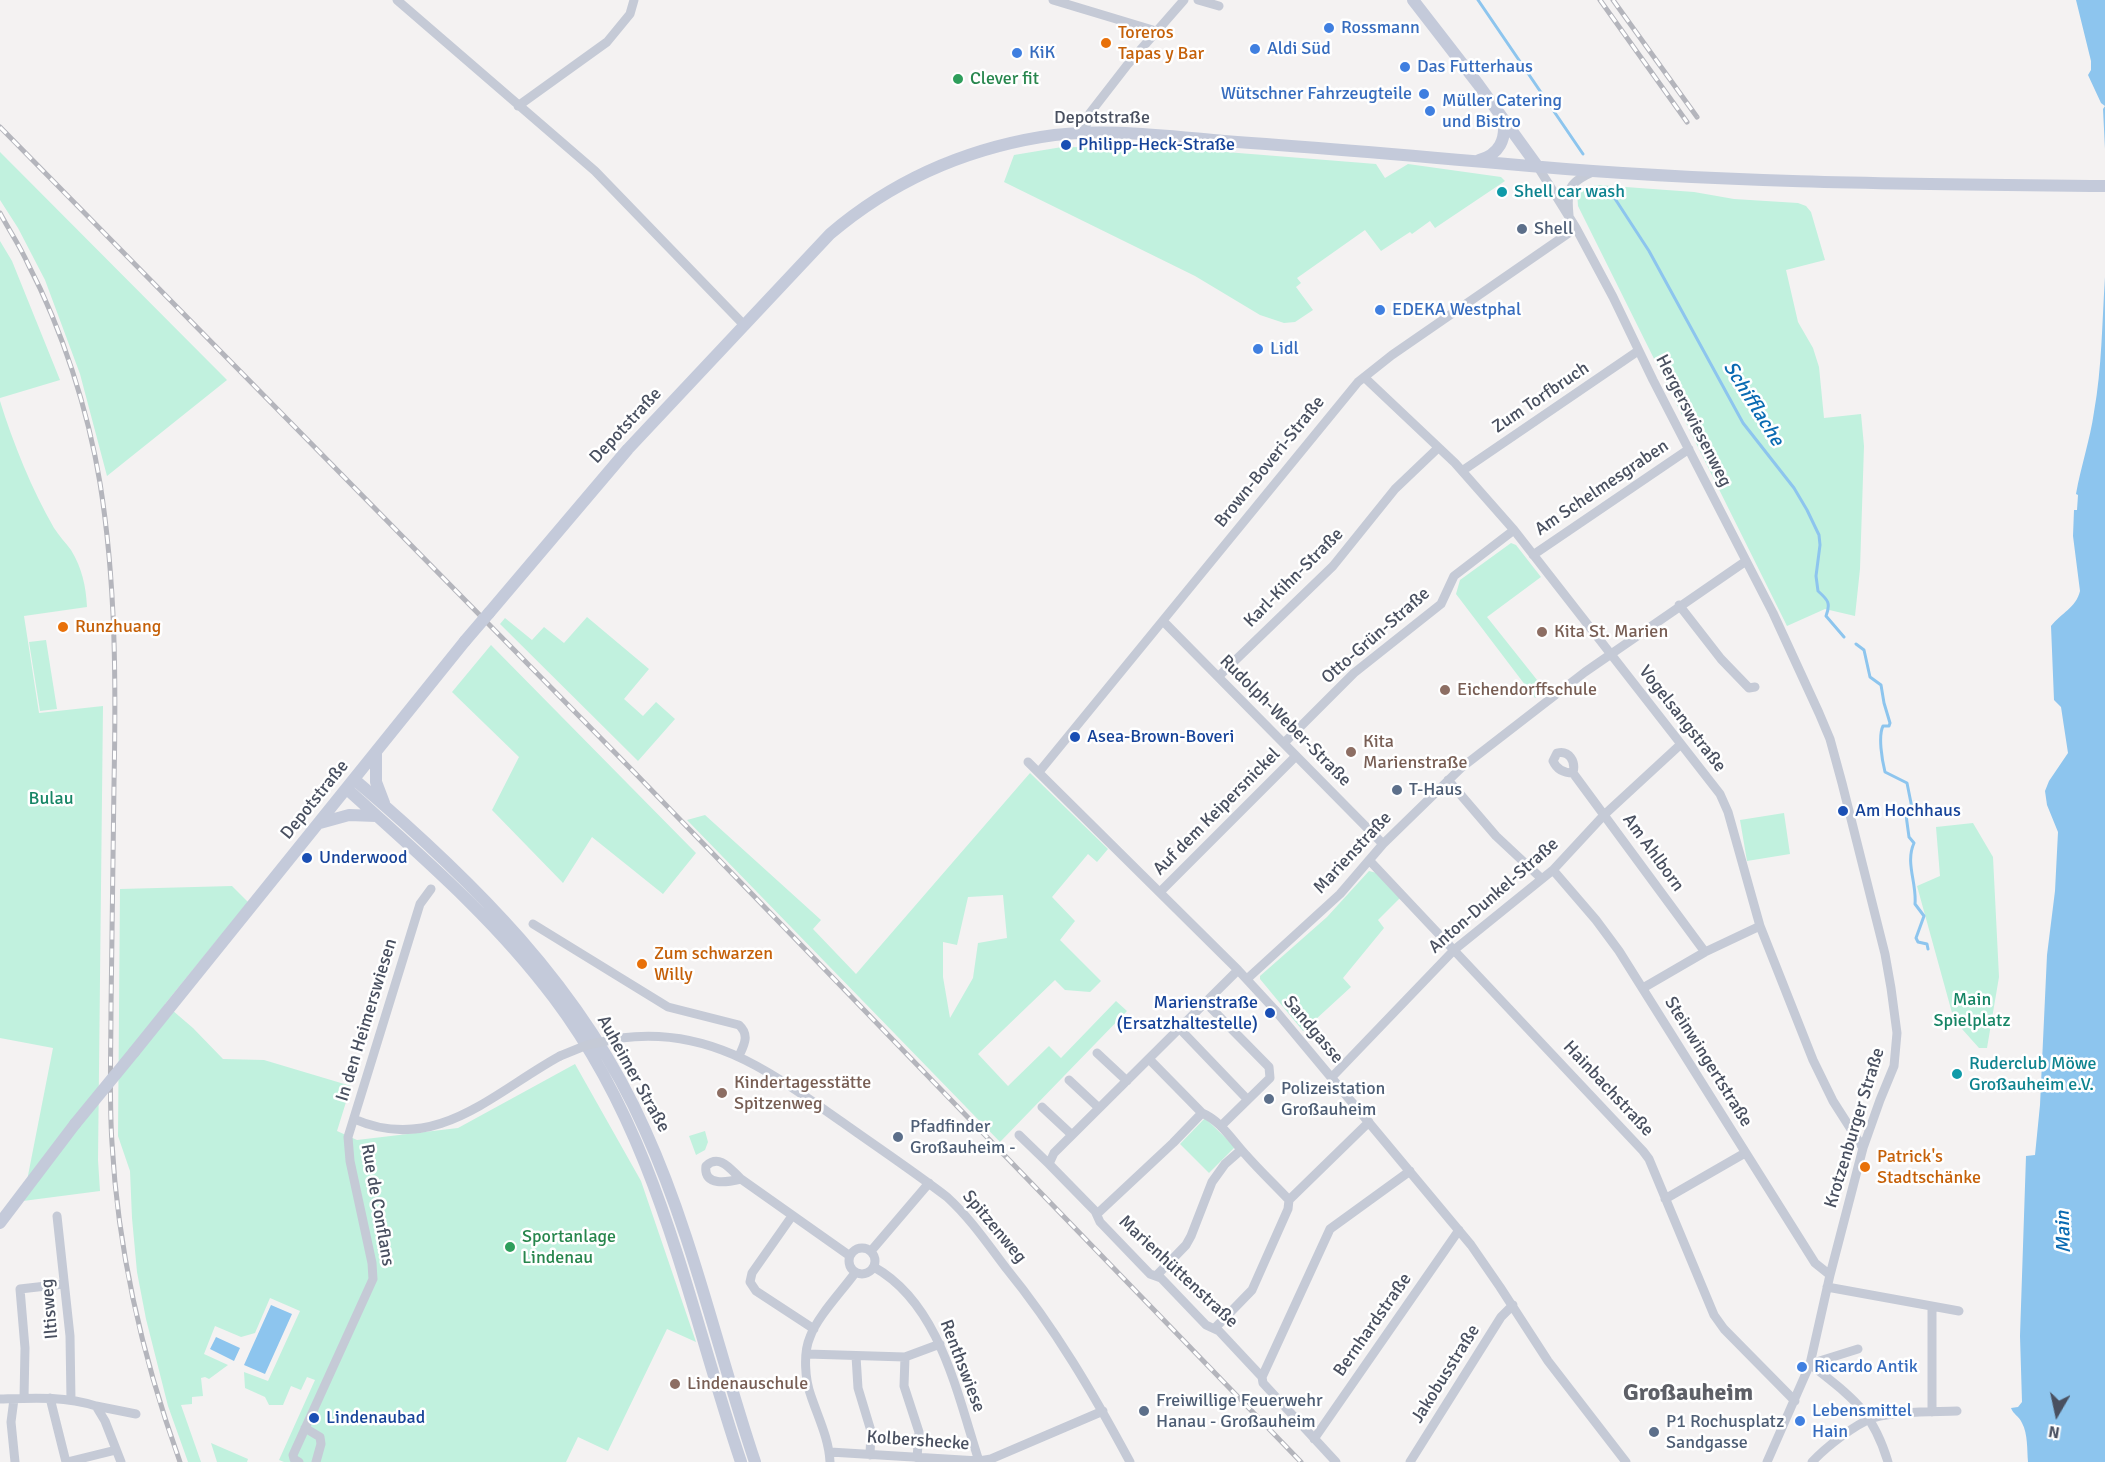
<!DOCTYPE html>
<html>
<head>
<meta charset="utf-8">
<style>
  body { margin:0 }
  #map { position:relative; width:2105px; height:1462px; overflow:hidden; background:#f4f2f2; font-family:Signika,sans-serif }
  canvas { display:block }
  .north { position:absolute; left:2027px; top:1384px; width:60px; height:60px; -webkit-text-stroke:4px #fff; paint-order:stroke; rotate:189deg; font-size:16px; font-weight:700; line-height:24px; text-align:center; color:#495060 }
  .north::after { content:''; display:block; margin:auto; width:21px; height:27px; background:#495060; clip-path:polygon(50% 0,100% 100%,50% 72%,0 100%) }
</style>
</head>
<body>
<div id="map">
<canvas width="2105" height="1462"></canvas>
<div class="north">N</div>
</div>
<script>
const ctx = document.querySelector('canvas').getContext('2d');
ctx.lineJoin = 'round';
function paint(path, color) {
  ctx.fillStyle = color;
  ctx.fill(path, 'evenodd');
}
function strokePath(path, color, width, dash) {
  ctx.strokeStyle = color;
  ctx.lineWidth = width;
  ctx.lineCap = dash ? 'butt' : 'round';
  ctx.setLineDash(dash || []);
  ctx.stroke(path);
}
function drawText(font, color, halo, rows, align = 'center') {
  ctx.font = font + ' Signika,sans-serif';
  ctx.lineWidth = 5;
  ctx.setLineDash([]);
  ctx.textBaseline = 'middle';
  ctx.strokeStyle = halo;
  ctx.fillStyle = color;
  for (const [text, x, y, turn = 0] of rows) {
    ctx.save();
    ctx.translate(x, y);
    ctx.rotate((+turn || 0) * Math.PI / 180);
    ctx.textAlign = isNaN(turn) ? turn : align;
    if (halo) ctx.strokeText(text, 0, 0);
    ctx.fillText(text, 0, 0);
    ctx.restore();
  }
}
const green = new Path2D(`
  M1062,147l114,1 200,16 9,14 23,-14 93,13 4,4 -70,47 -5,-7 -18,13 -2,-2 -29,19 -16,-21 -68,48 4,5 -5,4 17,23 -18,12 -11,1 -24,-8 -65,-39 -191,-94 10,-27z
  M0,152l227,228 -120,96 -27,-102 -35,-94 -27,-52 -18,-28z
  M1598,185l96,7 40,7 64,4 8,3 5,6 14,48 -39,10 12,52 15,26 6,19 5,51 37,-4 3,32 -4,123 -5,47 -30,-7 -38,17 -209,-420 -1,-14 2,-3z
  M0,241l12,20 48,119 -60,18z
  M0,401c13,42 32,89 54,127 5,8 12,15 17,22 11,18 15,36 16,57l-63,9 15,97 64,-7 -5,454 2,31 -77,10 30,-153 -53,-10z
  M1511,543l5,2 25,32 -54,40 58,73 -10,8 -79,-104 4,-14z
  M587,617l62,52 -25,30 19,17 13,-14 19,17 -37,42 -138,-137 5,-6 27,22 12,-13 20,16z
  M46,640l11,69 -17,2 -11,-69z
  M491,645l205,208 -33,41 -71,-57 -29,46 -71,-73 27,-53 -67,-65z
  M1030,773l78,76 -11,13 -9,-8 -36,43 23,24 -15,19 41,41 -11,11 -25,-2 -10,-10 -77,74 30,32 41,-40 12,12 55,-57 11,10 -127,131 -313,-322 18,-5 116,105 -8,9 43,45zM1003,895l4,43 -29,5 -5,35 -23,40 -7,-41v-35l14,3 11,-48z
  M1784,813l6,41 -43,7 -7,-41z
  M1973,823l20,34 6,120 -12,71h-8l-25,-28 -37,-134 23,-10 -4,-49z
  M1369,871l8,2 23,25 -22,22 6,8 -41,50 8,9 -48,44 -43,-52v-3l67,-59z
  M232,886l16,16 -83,102 28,24 30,31 41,1 87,26 -14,45 20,9 101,-12 117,-64 66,117 55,161 -29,-13 -59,122 -30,-14 -12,25h-282l-5,-2 36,-80 -8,-3 -6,13 -10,-4 -8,19h-14l-4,-8 -20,-9 -1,-16 24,9 32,-70 -30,-13 -15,35 -14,4 -26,-11 -11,28 24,11 -19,14 -4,-2 -4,1 2,18 -11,1v7l-11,1 20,57h-13l-20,-56 -22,-87 -9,-47 -5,-54 -2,-47 -12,-35 2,-247z
  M1205,1118l30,29 -26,26 -29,-29z
  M705,1131l3,11 -3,8 -9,5 -7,-19z
  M211,1443l37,16 -1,3h-30z`);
const water = new Path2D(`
  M2076,0h29v149l-2,-40 2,-3 -4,-3 -13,-28 3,-5v-9z
  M2105,277v1185h-77c-1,-12 0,-28 -6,-39 -3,-7 -9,-9 -11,-15l7,-1 4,-5 -2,-66 6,-180 9,-1 5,-50 7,-150 8,-64 3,-59 -11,-27 -2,-14 4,-10 19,-28 -7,-46 -7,-7 -3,-74c10,-13 25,-18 29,-35l-7,-55 1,-26h3l1,-15 -2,-1c5,-28 14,-54 18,-82 8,-44 8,-90 11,-135z
  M271,1305l21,9 -27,60 -21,-9z
  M216,1337l24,11 -6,13 -24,-12z`);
const stream = new Path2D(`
  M1478,0l105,154
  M1608,188l41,63 94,172 51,65 13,22 12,25 1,10 -4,31 2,15c10,9 13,12 8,25l18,21
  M1856,644l8,6 6,27 11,8 3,18 6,20 -1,3h-6c-5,10 -1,34 2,46l22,11 5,25 -6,7 3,22 5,6c-9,20 3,40 1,61l9,12 -8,22 2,4 9,2 1,5`);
const street = new Path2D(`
  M397,0l198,171 150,155
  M1053,0l103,31
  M1198,0l21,6
  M518,106l89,-64 23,-28 4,-14
  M1084,133l6,-20 38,-49 56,-64
  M1538,167l38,61 37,69 40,83 120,233 46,100 11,26 12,44 43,171 6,34 6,45 -3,33 -14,34 -17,48 -33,127 -20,89 -43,98
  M1569,215c-3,-28 1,-33 26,-44
  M1364,377l91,86 59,67 206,264 8,18 32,114 53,134 20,41 30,47
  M1462,471l176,-120
  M1533,555l156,-106
  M1679,605l42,54 28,29 6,-1
  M1163,621l220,223
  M1219,676l114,-110 62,-77 43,-41
  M1284,743l70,-70 87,-69 13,-28 60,-46
  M1028,762l210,208 37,40 196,235 29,42 48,74 78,101
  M1039,772l319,-390 34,-27 184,-127
  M1573,773c-9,0 -16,-3 -20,-12l4,-8c12,-3 19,8 16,20l132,179
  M1448,780l48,56 46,43
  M1369,860l274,291 6,8 65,156 10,14 71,72
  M1553,870l43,50 23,31 196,312 15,12
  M1160,892l136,-136
  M533,924l135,83 71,18c11,10 5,20 0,31
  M1238,970l-184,183 -5,11 46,47 5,11 50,52 11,4 45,47 13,6 43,46
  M1247,979l93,-85 43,-50 78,-76 124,-96 161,-111
  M1643,988l62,-36 55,-26
  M1205,1002l64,65 1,11 -49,48
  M1179,1028l68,71
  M621,1038c91,-12 152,36 221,84 35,25 71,49 105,75 23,21 40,46 59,71 49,60 87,125 124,194
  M1097,1053l30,28
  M1149,1059l53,54c19,8 30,27 44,42 14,16 29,30 43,45
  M1332,1077l122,-127 99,-80 51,-55 77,-71
  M1069,1080l30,28
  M1042,1107l30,28
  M354,1119c82,36 140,-27 206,-63
  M1019,1135l30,29
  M741,1179c-10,-9 -21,-26 -35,-13 -3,21 22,16 35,13l109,77
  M1665,1199l80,-46
  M1097,1214l76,-71 29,-30
  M57,1216l13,120 1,64
  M792,1216l-40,57 -2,9 6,9 58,38
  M849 1261a13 13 0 1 1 26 0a13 13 0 1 1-26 0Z
  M871,1251l58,-68
  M874,1267c66,37 83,127 105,194
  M1157,1275l29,-30 5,-9 21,-54 13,-18 16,-14
  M1827,1287l132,24
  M1932,1307v105
  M1215,1328l37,-38 36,-81 1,-9 80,-78
  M807,1354l98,3 35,-13
  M856,1356l2,32 13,43 -1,24
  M905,1357l-1,29 15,46 -2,26
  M1810,1364c41,33 62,45 78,98
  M1810,1364l48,-15
  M24,1398l1,-50 -5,-59 44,-5
  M50,1398l16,64
  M0,1399c33,-1 64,-3 96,7l9,15 16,41
  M14,1399l-3,23 4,40
  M96,1406l40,8
  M305,1428l15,9 1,7 -5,18
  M1314,1439l145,-209
  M830,1452l149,9 12,-2 112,-48
  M67,1462l49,-12
  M299,1462l-5,-3 -1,-4 80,-176 -1,-16 -22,-102 -2,-24 72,-233 11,-15
  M830,1462c-1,-23 -12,-45 -19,-66 -6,-16 -8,-43 -1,-59 7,-20 32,-46 45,-64
  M1336,1462l-73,-79 -1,-6 68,-148 80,-58
  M1410,1462l91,-145 12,-12
  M1812,1462c13,-14 43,-38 61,-44 24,-7 58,-6 84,-7`);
const secondary = new Path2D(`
  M1413,0l65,84 60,83
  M1479,160c20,-5 28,-21 24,-41
  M489,613l139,-164 202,-215c61,-52 133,-84 211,-97 58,-10 125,-1 183,4 102,7 204,16 306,25 191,17 383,18 575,20
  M376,754v28l8,21
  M355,780c116,99 227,207 290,350 48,106 73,222 110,332
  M347,789c73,66 148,130 207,209 105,139 133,304 187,464
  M320,823l29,-8 27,1
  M134,1052l331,-411
  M0,1223l75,-99`);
const rail = new Path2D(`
  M1600,0l87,122
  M1613,0l84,117
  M0,127l634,645 667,690
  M0,213c9,17 20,33 28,51 34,65 60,146 72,219 16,100 16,200 14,301 -1,75 -2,149 -3,224 0,45 -2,90 1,135 6,110 31,216 68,319`);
const streetBridge = new Path2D(`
  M560,1056l27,-11 34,-7`);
const secondaryBridge = new Path2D(`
  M465,641l24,-28
  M75,1124l59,-72`);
const markers = [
  [1329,28,6,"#3f7fe0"],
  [1106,43,6,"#e8710a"],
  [1255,49,6,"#3f7fe0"],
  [1017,53,6,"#3f7fe0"],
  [1405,67,6,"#3f7fe0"],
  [958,79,6,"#2e9e5b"],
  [1424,94,6,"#3f7fe0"],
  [1430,111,6,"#3f7fe0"],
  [1066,145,6,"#1a4fb4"],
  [1502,192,6,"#0f9aa8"],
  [1522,229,6,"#5c6f8a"],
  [1380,310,6,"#3f7fe0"],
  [1258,349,6,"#3f7fe0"],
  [63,627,6,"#e8710a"],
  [1542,632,6,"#8d6e63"],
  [1445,690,6,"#8d6e63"],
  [1075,737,6,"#1a4fb4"],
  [1351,752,6,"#8d6e63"],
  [1397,790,6,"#5c6f8a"],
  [1843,811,6,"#1a4fb4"],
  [307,858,6,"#1a4fb4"],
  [642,964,6,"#e8710a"],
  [1270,1013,6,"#1a4fb4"],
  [1957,1074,6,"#0f9aa8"],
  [722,1093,6,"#8d6e63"],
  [1269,1099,6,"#5c6f8a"],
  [898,1137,6,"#5c6f8a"],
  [1865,1167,6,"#e8710a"],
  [510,1247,6,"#2e9e5b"],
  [1802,1367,6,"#3f7fe0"],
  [675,1384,6,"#8d6e63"],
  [1144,1411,6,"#5c6f8a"],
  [314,1418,6,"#1a4fb4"],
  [1800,1421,6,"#3f7fe0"],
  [1654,1432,6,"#5c6f8a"]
];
const shopNames = [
  ["Rossmann",1341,28],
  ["Aldi Süd",1267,49],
  ["KiK",1029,53],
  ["Das Futterhaus",1417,67],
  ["Wütschner Fahrzeugteile",1412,94,"right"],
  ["Müller Catering",1442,101],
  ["und Bistro",1442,122],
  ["EDEKA Westphal",1392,310],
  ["Lidl",1270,349],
  ["Ricardo Antik",1814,1367],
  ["Lebensmittel",1812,1411],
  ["Hain",1812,1432]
];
const foodNames = [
  ["Toreros",1118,33],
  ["Tapas y Bar",1118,54],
  ["Runzhuang",75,627],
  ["Zum schwarzen",654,954],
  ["Willy",654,975],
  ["Patrick's",1877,1157],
  ["Stadtschänke",1877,1178]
];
const leisureNames = [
  ["Clever fit",970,79],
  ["Sportanlage",522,1237],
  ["Lindenau",522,1258]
];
const streetNames = [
  ["Depotstraße",1102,118],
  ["Zum Torfbruch",1541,398,-34],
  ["Hergerswiesenweg",1693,421,63],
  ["Depotstraße",626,426,-47],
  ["Brown-Boveri-Straße",1270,462,-51],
  ["Am Schelmesgraben",1602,488,-34],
  ["Karl-Kihn-Straße",1294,578,-45],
  ["Otto-Grün-Straße",1376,636,-41],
  ["Vogelsangstraße",1682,719,52],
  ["Rudolph-Weber-Straße",1285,721,45],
  ["Depotstraße",315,800,-51],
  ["Auf dem Keipersnickel",1217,812,-45],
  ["Marienstraße",1353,853,-47],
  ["Am Ahlborn",1653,853,54],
  ["Anton-Dunkel-Straße",1494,896,-41],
  ["In den Heimerswiesen",367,1020,-73],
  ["Sandgasse",1313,1030,50],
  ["Steinwingertstraße",1708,1062,58],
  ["Auheimer Straße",633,1074,61],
  ["Hainbachstraße",1608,1089,47],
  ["Krotzenburger Straße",1855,1128,-73],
  ["Rue de Conflans",377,1205,80],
  ["Spitzenweg",994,1227,50],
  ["Marienhüttenstraße",1178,1272,43],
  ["Iltisweg",50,1309,-95],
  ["Bernhardstraße",1373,1325,-55],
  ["Renthswiese",962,1366,69],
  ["Jakobusstraße",1446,1374,-58],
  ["Kolbershecke",918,1441,4]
];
const transitNames = [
  ["Philipp-Heck-Straße",1078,145],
  ["Asea-Brown-Boveri",1087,737],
  ["Am Hochhaus",1855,811],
  ["Underwood",319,858],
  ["Marienstraße",1258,1003,"right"],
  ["(Ersatzhaltestelle)",1258,1024,"right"],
  ["Lindenaubad",326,1418]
];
const cultureNames = [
  ["Shell car wash",1514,192],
  ["Ruderclub Möwe",1969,1064],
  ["Großauheim e.V.",1969,1085]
];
const serviceNames = [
  ["Shell",1534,229],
  ["T-Haus",1409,790],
  ["Polizeistation",1281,1089],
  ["Großauheim",1281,1110],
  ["Pfadfinder",910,1127],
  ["Großauheim -",910,1148],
  ["Freiwillige Feuerwehr",1156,1401],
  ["Hanau - Großauheim",1156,1422],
  ["P1 Rochusplatz",1666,1422],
  ["Sandgasse",1666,1443]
];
const educationNames = [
  ["Kita St. Marien",1554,632],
  ["Eichendorffschule",1457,690],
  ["Kita",1363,742],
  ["Marienstraße",1363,763],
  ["Kindertagesstätte",734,1083],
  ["Spitzenweg",734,1104],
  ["Lindenauschule",687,1384]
];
const parkNames = [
  ["Bulau",51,799],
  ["Main",1972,1000],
  ["Spielplatz",1972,1021]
];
const waterNames = [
  ["Schifflache",1753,404,58],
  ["Main",2064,1232,-92]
];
const districtNames = [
  ["Großauheim",1688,1394]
];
paint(green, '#c1f1de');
paint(water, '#8dc5ee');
strokePath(stream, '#8dc5ee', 3);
strokePath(street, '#c5cad6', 9);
strokePath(secondary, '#c4cada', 12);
strokePath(rail, '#b4b5bc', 5);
strokePath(rail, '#fff', 3, [9]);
strokePath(streetBridge, '#c5cad6', 9);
strokePath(secondaryBridge, '#c4cada', 12);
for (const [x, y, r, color] of markers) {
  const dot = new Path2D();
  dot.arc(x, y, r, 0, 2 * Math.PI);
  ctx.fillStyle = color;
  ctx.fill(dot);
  strokePath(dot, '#fff', 2);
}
drawText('18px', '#366cbe', '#fff', shopNames, 'left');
drawText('18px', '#c56008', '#fff', foodNames, 'left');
drawText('18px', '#27864d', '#fff', leisureNames, 'left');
drawText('18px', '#495060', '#fff', streetNames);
drawText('18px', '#164399', '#fff', transitNames, 'left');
drawText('18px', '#0d838f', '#fff', cultureNames, 'left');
drawText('18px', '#4e5e75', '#fff', serviceNames, 'left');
drawText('18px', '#785e54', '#fff', educationNames, 'left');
drawText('18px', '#168565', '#fff', parkNames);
drawText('italic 20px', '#096ab2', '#fff', waterNames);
drawText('bold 24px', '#5e6067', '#fff', districtNames);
</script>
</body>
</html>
